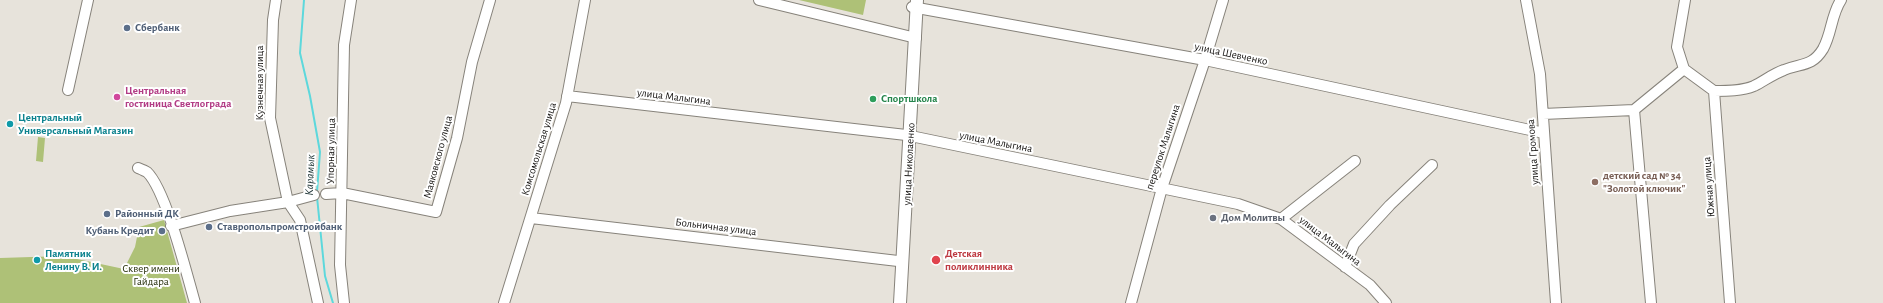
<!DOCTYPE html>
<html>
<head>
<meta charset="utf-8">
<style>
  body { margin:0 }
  canvas { display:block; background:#e7e3db }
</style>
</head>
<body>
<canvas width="1883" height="303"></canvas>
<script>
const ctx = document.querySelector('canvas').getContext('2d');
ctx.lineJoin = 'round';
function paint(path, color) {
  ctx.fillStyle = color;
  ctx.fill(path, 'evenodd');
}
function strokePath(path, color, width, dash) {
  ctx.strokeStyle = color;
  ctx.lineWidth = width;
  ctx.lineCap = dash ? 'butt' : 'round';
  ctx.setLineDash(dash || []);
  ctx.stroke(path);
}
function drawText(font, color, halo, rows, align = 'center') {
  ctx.font = font + ' "Alegreya Sans",sans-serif';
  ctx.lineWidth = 4;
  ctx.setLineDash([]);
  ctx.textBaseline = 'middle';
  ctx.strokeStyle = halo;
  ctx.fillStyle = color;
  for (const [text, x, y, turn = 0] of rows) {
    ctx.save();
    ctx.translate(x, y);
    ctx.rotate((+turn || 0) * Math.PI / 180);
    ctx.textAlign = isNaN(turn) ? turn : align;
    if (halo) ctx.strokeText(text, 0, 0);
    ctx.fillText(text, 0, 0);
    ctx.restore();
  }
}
const green = new Path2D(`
  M799,0h67l-3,15z
  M38,137l7,1 -2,24 -7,-1z
  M164,220l23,83h-187v-45l63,-2 61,13 11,-22 4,-20z`);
const stream = new Path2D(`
  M304,0l-4,53 10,43 10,56 -3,40
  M317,197l8,79 8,27`);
const minor = new Path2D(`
  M276,0l-3,20 -3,98 18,84 12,18 18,83
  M759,0l157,38
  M1526,0l14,74 16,229
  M1685,0l-8,47 7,22 30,22 16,212
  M912,7l293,53 339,73
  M68,90l20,-90
  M1714,91c13,0 28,0 40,-5 10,-5 19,-12 30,-16 17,-7 28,-3 39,-21 9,-16 8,-34 18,-49
  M567,96l339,39 332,69 43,15 89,66 16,18
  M1634,110l17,193
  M1543,114l91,-4 50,-41
  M138,168c3,1 7,3 9,4 19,18 40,103 48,131
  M326,194l16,-1 94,19 21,-74 15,-76 18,-62
  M531,218l367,43
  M1281,219l74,-58
  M171,226l59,-15 58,-9 26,-7
  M1345,267l9,-23 36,-39 42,-40
  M344,303l-4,-38 4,-220 7,-45
  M504,303l62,-200 19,-103
  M1131,303l31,-115 43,-128 18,-60`);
const major = new Path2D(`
  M900,303l17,-303`);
const markers = [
  [127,28,4,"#5c6f8a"],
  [117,97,4,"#d1479c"],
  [873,99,4,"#2e9e5b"],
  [10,124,4,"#0f9aa8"],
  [1595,182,4,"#8d6e63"],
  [107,214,4,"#5c6f8a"],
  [1213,218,4,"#6b7280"],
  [209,227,4,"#5c6f8a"],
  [162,231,4,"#5c6f8a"],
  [37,260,4,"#0f9aa8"],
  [936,260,5,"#e0444e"]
];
const serviceNames = [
  ["Сбербанк",135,28],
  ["Районный ДК",115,214],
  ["Ставропольпромстройбанк",217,227],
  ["Кубань Кредит",154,231,"right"]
];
const streetNames = [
  ["улица Шевченко",1231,54,12],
  ["Кузнечная улица",260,83,-90],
  ["улица Малыгина",674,97,7],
  ["улица Малыгина",996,142,11],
  ["переулок Малыгина",1163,147,-72],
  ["Комсомольская улица",539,149,-73],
  ["Упорная улица",331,151,-89],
  ["улица Громова",1533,152,-94],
  ["Маяковского улица",438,157,-75],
  ["улица Николаенко",909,164,-87],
  ["Южная улица",1709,187,-94],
  ["Больничная улица",716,227,7],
  ["улица Малыгина",1330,241,37]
];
const hotelNames = [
  ["Центральная",125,91],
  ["гостиница Светлограда",125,104]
];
const leisureNames = [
  ["Спортшкола",881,99]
];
const cultureNames = [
  ["Центральный",18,118],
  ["Универсальный Магазин",18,131],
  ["Памятник",45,254],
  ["Ленину В. И.",45,267]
];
const educationNames = [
  ["детский сад № 34",1603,176],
  ["\"Золотой ключик\"",1603,189]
];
const worshipNames = [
  ["Дом Молитвы",1221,218]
];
const healthNames = [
  ["Детская",945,254],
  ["поликлинника",945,267]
];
const parkNames = [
  ["Сквер имени",151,269],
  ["Гайдара",151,282]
];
const waterNames = [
  ["Карамык",310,175,-88]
];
paint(green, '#aec177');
strokePath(stream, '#5dd8dc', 2);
strokePath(minor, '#87837b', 12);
strokePath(major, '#87837b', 14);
strokePath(minor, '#fff', 10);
strokePath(major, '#fff', 12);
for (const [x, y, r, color] of markers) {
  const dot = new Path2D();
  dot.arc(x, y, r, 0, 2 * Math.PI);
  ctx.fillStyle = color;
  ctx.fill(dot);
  strokePath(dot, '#fff', 1.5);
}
drawText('bold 11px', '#4e5e75', '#fff', serviceNames, 'left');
drawText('11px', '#141210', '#fff', streetNames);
drawText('bold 11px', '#b23c85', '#fff', hotelNames, 'left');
drawText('bold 11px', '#27864d', '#fff', leisureNames, 'left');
drawText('bold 11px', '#0d838f', '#fff', cultureNames, 'left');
drawText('bold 11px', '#785e54', '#fff', educationNames, 'left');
drawText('bold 11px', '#5b616d', '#fff', worshipNames, 'left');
drawText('bold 11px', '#be3a42', '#fff', healthNames, 'left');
drawText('11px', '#272f0c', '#fff', parkNames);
drawText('italic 12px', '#1c3233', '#fff', waterNames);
</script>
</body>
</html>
